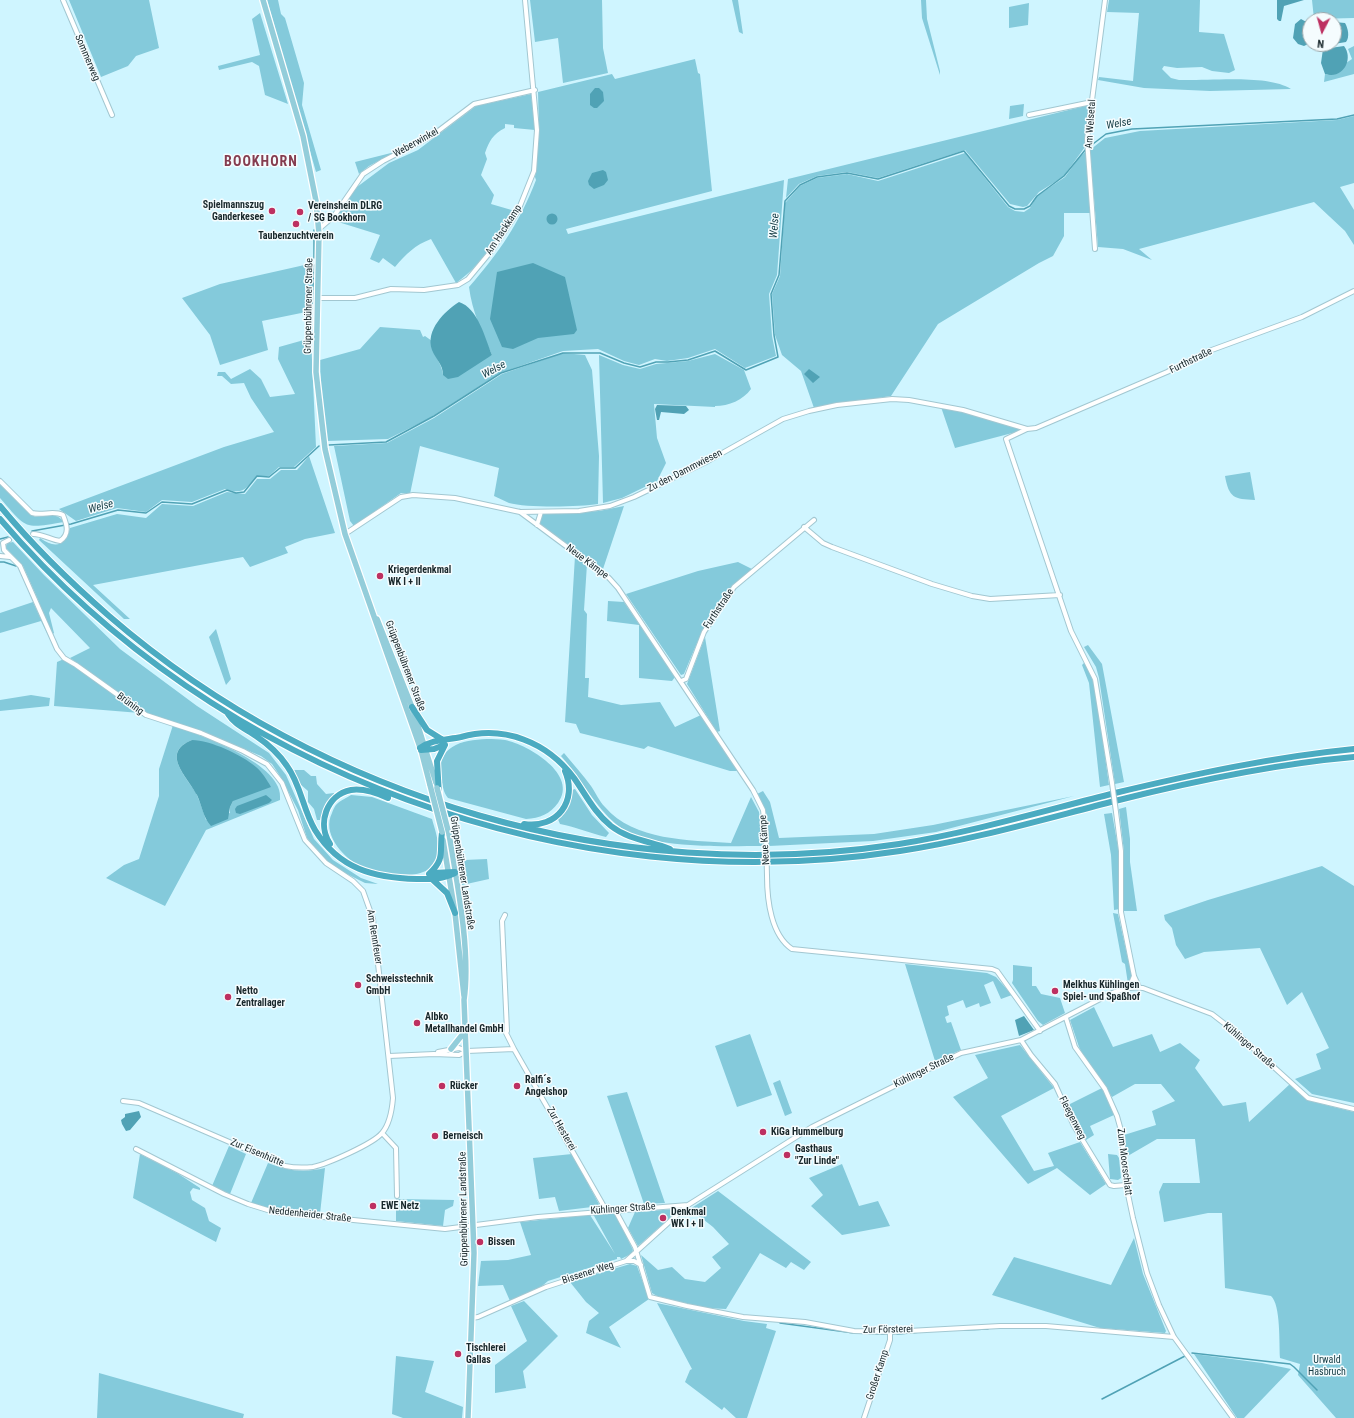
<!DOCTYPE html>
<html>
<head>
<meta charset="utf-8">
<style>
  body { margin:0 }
  #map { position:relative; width:1354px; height:1418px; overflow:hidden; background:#cff5ff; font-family:"Roboto Condensed",sans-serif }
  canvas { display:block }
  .north { position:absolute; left:1302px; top:12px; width:40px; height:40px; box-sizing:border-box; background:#f5fcfe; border:1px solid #9da7aa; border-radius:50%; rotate:186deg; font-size:11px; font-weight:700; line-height:16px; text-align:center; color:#18272b }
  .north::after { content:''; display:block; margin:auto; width:14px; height:18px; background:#bd3061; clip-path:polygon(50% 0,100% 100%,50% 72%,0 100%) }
</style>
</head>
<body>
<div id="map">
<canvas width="1354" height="1418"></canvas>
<div class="north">N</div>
</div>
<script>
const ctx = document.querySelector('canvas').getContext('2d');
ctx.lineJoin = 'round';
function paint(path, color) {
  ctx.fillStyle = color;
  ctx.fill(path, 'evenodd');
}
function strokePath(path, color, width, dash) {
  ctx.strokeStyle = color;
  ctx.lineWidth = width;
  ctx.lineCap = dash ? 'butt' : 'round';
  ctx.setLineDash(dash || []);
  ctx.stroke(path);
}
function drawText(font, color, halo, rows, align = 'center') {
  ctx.font = font + ' "Roboto Condensed",sans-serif';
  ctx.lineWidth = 3;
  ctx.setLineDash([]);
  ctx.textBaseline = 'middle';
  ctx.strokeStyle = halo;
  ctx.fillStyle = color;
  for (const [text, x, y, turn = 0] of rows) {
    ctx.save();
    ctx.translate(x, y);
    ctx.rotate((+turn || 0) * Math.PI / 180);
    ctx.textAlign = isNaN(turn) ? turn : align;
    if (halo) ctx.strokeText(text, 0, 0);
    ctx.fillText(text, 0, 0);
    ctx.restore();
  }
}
const green = new Path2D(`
  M69,0h80l10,48 -23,8 -8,10 -27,11z
  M267,0h11l3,14 4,4 19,65 -2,22 19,65 -5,2z
  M530,0h72l1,48 5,25 -45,10 -5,-45 -23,4z
  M732,0h6l5,34 -4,-2z
  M921,0h5l1,19 13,52v4l-18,-57z
  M1109,0h91l-1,32 25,2 11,36 -6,3 -17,-2 -10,-4 -25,1 -13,-2 -2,3 9,9 8,2c29,1 89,-6 112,9l-81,2 -66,-3 -46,-8 1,-3 34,4 6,-68 -32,-1z
  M1312,0h42v18l-40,1z
  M1029,3l-1,22 -19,3v-21z
  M260,13l28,91 -23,-9 -6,-29 -7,-4 -33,8 -1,-4 42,-11 -8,-36z
  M1354,46v28l-30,8 1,-8 3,1 24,-16 -4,-10z
  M695,59l3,14 2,1 12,117 -146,38 2,5 216,-54 -7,95 -8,19 3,42 4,20 -31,12 -30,-19 -27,9 -21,3 -12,-2 -16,6 -15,-4 -26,-12 -35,2 -63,22 -72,46 -40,20 -61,2 -6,-50 -1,-31 40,-11 20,-22 40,3 3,7 2,-1 7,5c-1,13 10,21 11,34l49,-20c-10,-22 -20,-44 -23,-68 30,-34 51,-65 67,-107l-1,-3 4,-47 -1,-38 74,-18 3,5z
  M531,94l4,36 -21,-2v-3l-9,-1v4c-12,6 -16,13 -20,25l2,6 -6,16 13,20 -3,9 24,7c-17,26 -33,54 -59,72l-25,-44c-16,6 -25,15 -36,28l-12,-9 -4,5 -9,-4 10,-24 -45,-14 5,-12 17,-22 32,-24 29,-13 58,-44z
  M1024,104l-1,12 -14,3 1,-13z
  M1089,105l-4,42 -22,30 -24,15 -12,14 -4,1 -13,-3 -45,-54 -87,28 -31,-6 -30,4 -18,8 -13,14 2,-19z
  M1354,116v67l-14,4 14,23v35l-9,-14 -31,-29 -175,47 13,11 -29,-11 -25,-2 -8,-97 15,-12 35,-7 197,-11z
  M1087,150l4,63h-27v23l-11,20 -14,7 -101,61 -47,72 -77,12 -13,-37 -19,-16 -7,-20 -3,-41 8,-18 5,-73 15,-17 17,-8 30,-4 31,7 87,-28 43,54 7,4 9,1 6,-4 7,-12 28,-19 13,-18z
  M395,152l-26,14 -10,8 -4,-12z
  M309,264l4,1 -2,46 -49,10 6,29 -48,15 -10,-30 -28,-37 38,-14z
  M311,338l5,109 -22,20h-15l-10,9h-12c-12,13 -13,19 -32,13l-33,13 -30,-2 -16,12 -29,-4 -41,13 -17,-12 165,-62 50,-15 -23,-34 -7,-15 -13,1 -9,-8h-5l1,-4h7l6,7 19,-10 11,10 9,18 25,-3 -17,-35 1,-12z
  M563,353l22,2 7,15 7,86 -1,48c-18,3 -72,4 -89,-1 -5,-2 -10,-5 -15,-7l5,-28 -79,-22 -10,48 -9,-1 -47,33 -4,-5 -16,-75 53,-3 47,-25 68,-44z
  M715,354l29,16 7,19c-8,11 -22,17 -36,17v1l-61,-3 3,34 9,25 -9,18 -35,17 -19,5 -4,-148 24,10 17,4 16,-5 32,-3z
  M941,407l28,6 48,15 3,3 -65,17z
  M309,456l26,77 -30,6 -20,8 3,6 -38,14 -7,-10 -150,28 37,34h-6l-85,-79 1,-2c15,11 26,8 30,-10l47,-14 29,4 16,-14 31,2 34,-14 18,2 12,-15h13l11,-9h16z
  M1250,472l5,28c-21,-1 -26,-2 -30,-24z
  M0,483l26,27 9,7c12,-1 21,-5 29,5 -41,7 -37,7 -64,-24z
  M624,506l-21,63 -64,-45 3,-10 57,-3z
  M13,542l31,33 76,74 77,57 72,47 17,22 28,64 19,21 28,18 17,6 -13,-1 -24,-12 -16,-11 -18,-22 -9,-28 -18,-34 -8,-12 -11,-8 -60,-25 -52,-16 -79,-57 20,-10 -39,-40 -2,5 5,20 -5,4 -8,-16 -41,12v-20l33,-11 8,17 -2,-17 -16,-36 -18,-19 3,-4z
  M575,556l12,8 -3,46 3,4 -2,64h4l-1,19 33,8 39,-3 15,25 26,-12 37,56h-8l-82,-25 -4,3 -64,-16 -4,-9 -11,-2z
  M738,562l14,7c-38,32 -50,61 -68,105l-3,1 -55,-81 72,-23z
  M608,601l16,1 51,75 -3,4 -33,-3v-53l-32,-4z
  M216,629l15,50 -5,6 -17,-48z
  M705,637l15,94 -3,1 -30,-48z
  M1088,645l14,19 22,118 -9,2 -16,-106 -3,-11 -12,-20z
  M64,659l76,54 -86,-7 3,-44z
  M1084,663l4,2 8,27 13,93 -9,2 -11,-104 -7,-18z
  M31,695l19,3 -1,8 -49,5v-11z
  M173,725c26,10 113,39 107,75l-74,30 -41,76 -59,-28 18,-13 15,-6 20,-63v-27zM192,740l41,61 -3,6v6l-24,7c-3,-9 -6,-18 -10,-27 -11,-18 -35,-41 -4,-53z
  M487,739c6,0 12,0 18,1 24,5 74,35 53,63 -8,11 -18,15 -32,16l-78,-21c-5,-6 -5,-12 -7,-20 -5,-32 20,-38 46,-39z
  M564,753c9,11 19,22 27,33 5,7 8,15 14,21 29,34 84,33 126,36l20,-46 8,15 4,34c-39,0 -115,4 -146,-21 -23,-19 -36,-47 -56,-69z
  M294,770h10l7,6h5l1,8 9,10 8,-1v2l-8,8 -6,17h-3l-3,-11 -6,-7v-11l-8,-7z
  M575,789l17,26 17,18 -3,4c-16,-4 -30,-10 -46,-13l-3,-7 15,-27z
  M763,791l7,11 9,36 95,-4 59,-9 141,-29 -138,36 -63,9 -104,5 -2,-31 -10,-21z
  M351,795l21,2 60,22c3,11 8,24 6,36 -5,30 -62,21 -80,10 -17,-10 -36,-32 -26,-52 1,-3 3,-8 6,-10 3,-3 9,-5 13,-8z
  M1126,807l4,32v23l7,49h-14l1,-59 -5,-43z
  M1112,813l7,40 1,56 -6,1 -3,-55 -7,-41z
  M487,859l2,20 -27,6 2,-25z
  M1322,866l32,20v217l-42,-9 -17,-15 26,-10 -5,-15 13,-6 -27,-56 -15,13 -27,-57 -56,4 -19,7 -9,-14 -4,-17 -7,-8 -1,-5 44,-15z
  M1113,913l5,1 14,63 -4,7 -3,-20 -3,-2z
  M905,964l82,9 9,4 16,18 -11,4 -8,-18 -9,4 7,18 -11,4 -1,-4 -13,5 -3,-8 -16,6 2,9 -4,2 2,6 4,-1 10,28 -26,11z
  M1013,965l19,2v19h4l5,8 19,4 5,15 -22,12 -5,-4 -26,-38 1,-3z
  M1094,1007l19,40 39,-13 8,18 20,-9 20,17 -5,8 28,38 23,-4 3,20 41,-38 20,17 44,11v306h-18l-38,-43 2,-11 -20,-6c-1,-14 1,-53 -9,-62l-46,-8 -3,-75h-14l-44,9 -5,-30 4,-9h37l-5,-44h-38l-31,18 -2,-22 32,-10 -4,-14 23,-10 -14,-17h-26l-23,13 -28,-40 -5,-10 -9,-27z
  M750,1034l22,61 -35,12 -22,-61z
  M1020,1045l34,43 -53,28 33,55 20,-5 -6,-13 32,-11 26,42 -16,11 -33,-27 -29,16 -75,-87 35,-19 -13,-23z
  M780,1080l12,33 -7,3 -12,-33z
  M1102,1088l12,27 -24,11 4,9 -8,5 -20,-34z
  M627,1092l38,111 -21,1 -37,-108z
  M229,1146l17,8 -16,40 -18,-8z
  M140,1154l37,19 23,15v2l-7,-2 -3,4 2,8 13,8 4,13 12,7 -5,14 -83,-44z
  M572,1154l28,52 -41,5 -4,-14 -16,2 -6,-41z
  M1108,1154l9,1 2,3 2,20 -3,2 -8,-1z
  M268,1163c20,8 35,10 57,5l-5,46 -53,-6 -16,-5z
  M842,1164l17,42 19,-5 12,25 -48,9 -31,-29 12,-11 -14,-17z
  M718,1191l93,71 -7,8 -13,-8 -5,6 -26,-15 -34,56 -21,-1 -48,-12 -5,-3 -11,-38 17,15 14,-3 13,12 20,3 16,-14 -9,-11 17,-13 -16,-17 -23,-18z
  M396,1199l58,1 -1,6 -8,4 -2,16 -47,-5z
  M676,1209l2,2 -40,35 -10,-18 7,-16z
  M615,1213l18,37 -2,4 -10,5 -1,-2h-3v2l-69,22 -6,5 -32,15 -7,-16 -25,1 3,-25 27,-1 23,-5 -11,-33 70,-7 25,39 -22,-40z
  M1134,1238l9,36 23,57 -1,2 -65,-5 -108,-33 22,-38 97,28z
  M630,1264l7,2 12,33 -40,28 12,21 -35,-15 3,-12 10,-8 -13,-11 -16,-20z
  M524,1301l34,35 -35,35 3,17 -31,5v-28l32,-24 -16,-35z
  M657,1303l87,18 23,3 -1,4 10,3 -29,87h-11l-12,-11 -2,3 -37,-28 5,-12 2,-1z
  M1194,1354l68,9 29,6 -47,49h-7z
  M396,1356l38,5 -9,31 38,15 -1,11h-59l-11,-4z
  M99,1373l145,41 -1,4h-146z`);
const water = new Path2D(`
  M1277,0h27l-20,6 -3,15h-2l-2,-2z
  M1301,19l9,5v19l-6,3 -6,-2 -5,-6 2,-14z
  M1334,22l11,1c3,5 5,14 1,19l-12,2z
  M1344,46c10,13 -1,34 -19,28l-4,-11 2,-14z
  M595,88h4l4,4 1,9 -7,7h-3l-4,-3v-11z
  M603,170l3,2 2,8 -4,5 -10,4 -5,-4 -1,-4 4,-8z
  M546.5 219a5.5 5.5 0 1 1 11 0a5.5 5.5 0 1 1-11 0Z
  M533,263l32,14 12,53 -3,4 -36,4 -25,11 -11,-2 -12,-28 7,-47z
  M459,302c19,6 26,36 33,53l-34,22 -10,2 -5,-4c0,-11 -7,-15 -11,-25 -7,-20 13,-39 27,-48z
  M809,369l11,8 -7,6 -9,-9z
  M657,405l29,1 3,4 -5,4 -23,-2 -2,8h-2l-2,-11z
  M192,740c18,0 50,15 64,27 6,5 11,13 15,20l-38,14 -3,6 -2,12 -17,7c-8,-9 -9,-20 -14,-31 -10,-19 -37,-42 -5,-55z
  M266,795l6,5 -3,3 -29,11 -4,-1 -1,-4 2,-3z
  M1024,1016l10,14 -15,6 -4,-16z
  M139,1111l2,6 -11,13 -4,1 -4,-7 -1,-4 4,-3v-3z`);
const stream = new Path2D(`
  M1089,147l17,-13 26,-5 205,-10 17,-4
  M314,230v28
  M312,310l2,-45
  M329,445l57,-3 48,-26 67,-43 62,-20h37l24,10 16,4 16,-5h12l20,-2 27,-9 31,19 32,-13 -4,-22 -3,-41 8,-19 6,-74 15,-16 17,-8 30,-4 31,6 86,-28 45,55 6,3h9l6,-3 7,-10 27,-20 22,-27
  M32,531l39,-7 47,-14 28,3 16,-11 30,2 35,-14 9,3 8,-1 13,-16 12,1 11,-9h15l24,-22
  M0,539l8,-2
  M0,562h4l12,4
  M780,1323l74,10 30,1
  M964,1330l24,-1
  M897,1334l24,-2
  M1192,1353l98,11 4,3 23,23
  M1102,1399l83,-43`);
const minor = new Path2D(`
  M63,0l49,115
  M1029,115l63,-13
  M319,229l15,-13 29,-42 20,-13 50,-26 41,-31 61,-14
  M1095,249l-8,-110 18,-139
  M318,298h37l36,-9 33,1 34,-5 10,-6 24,-29 26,-39 16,-40 3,-41 -12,-130
  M1027,429l-21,10 65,192 24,48 17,104
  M0,481l32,32c11,3 21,-3 31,2 4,10 7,19 -3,26 -9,-1 -17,-7 -27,-7
  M520,512l89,66 9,10 135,202 10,20 3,27
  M537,525l4,-13
  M804,527l19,16 9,4 100,37 40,12 18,3 70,-4
  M345,534l56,-37 12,-2 42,3 65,14 59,-1 31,-5 24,-9 74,-36 75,-42 26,-8 28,-6 55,-6 17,1 54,10 64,19 9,-1 131,-56 42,-21 93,-34 52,-26
  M9,540l-6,3 1,7 16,16 37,83 7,9 12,7 70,50 55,18 42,18 24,13 15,19 23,57 21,23 27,18 10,10 10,28 20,179c-1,12 -3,26 -11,35 -9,11 -55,31 -69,34 -10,1 -18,1 -28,-1l-146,-63 -16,-2
  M0,556l10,1
  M681,681l5,-2 18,-47 30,-45 80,-67
  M1116,812l5,39v61l13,64 -5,12
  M767,876c0,24 4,59 25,73l200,20 5,2 5,7 38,53
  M505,915l-3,6 5,110 -1,2 8,16
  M1134,976l5,11
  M1066,1018l9,29 30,42 12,27 5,18 4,51 7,33 14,55 12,32 15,32 59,81
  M1021,1040l10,15 24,29 19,42 36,59 4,1 12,-1
  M438,1052l21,-4 8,3
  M389,1056l45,-2 25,1 8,-4 47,-2 92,161
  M382,1133l14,15 1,48
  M136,1149l88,45 24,10 26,8 59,6 112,11 93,-12 150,-12 124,-78 30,-15 119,-59 60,-13 83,-43c12,-6 24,-11 39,-9l69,26 22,17 74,67 46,11
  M615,1210l20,37 15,50 37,9 56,11 62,5 49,9 36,1 110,-6h46l128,11
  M627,1261h7l7,4
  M472,1318l6,-1 68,-30 80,-26 62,-56
  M864,1418l26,-78v-8`);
const major = new Path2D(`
  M263,0l40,136 13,65 3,33 -3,138 9,77 20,85 76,216 9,35
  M377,619l35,88 25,79
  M449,834c8,48 22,118 15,166l10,253 -6,165
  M443,840l12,73 9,83
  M451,1049l15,-19`);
const highway = new Path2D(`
  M0,506c33,40 70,76 109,110 214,185 510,271 790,228 74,-12 144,-33 216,-51 79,-19 158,-36 239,-44
  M0,519c217,255 569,383 900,332 73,-11 144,-32 215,-50 79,-20 158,-37 239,-44
  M412,707l15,23 16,10
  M228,714c6,10 18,15 28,22 12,8 23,18 31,30 14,19 16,44 28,64 24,39 59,48 102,49 16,0 23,1 38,-6
  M420,748c12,-9 27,-8 41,-11 43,-12 86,5 113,41 12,17 20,34 37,48 18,14 39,15 59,23
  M421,750l13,-1 10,-4
  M439,795l-2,-34 8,-16
  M524,824c33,5 54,-23 41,-53
  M330,844c-13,-20 -4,-49 21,-54 13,-2 26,3 37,8
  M431,873l24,-1
  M429,874c17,-16 10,-22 13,-42
  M433,880l14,13 8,20`);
const minorBridge = new Path2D(`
  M1112,783l4,29
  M766,837l1,39`);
const majorBridge = new Path2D(`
  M430,785l12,47
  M437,788l12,46`);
const markers = [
  [272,211,4,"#bd3061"],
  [300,212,4,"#bd3061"],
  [296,224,4,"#bd3061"],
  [380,576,4,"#bd3061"],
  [358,985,4,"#bd3061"],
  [1055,991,4,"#bd3061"],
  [228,997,4,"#bd3061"],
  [417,1023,4,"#bd3061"],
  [442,1086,4,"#bd3061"],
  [517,1086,4,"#bd3061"],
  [763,1132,4,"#bd3061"],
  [435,1136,4,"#bd3061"],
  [787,1155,4,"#bd3061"],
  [373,1206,4,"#bd3061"],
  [663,1218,4,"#bd3061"],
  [480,1242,4,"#bd3061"],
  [458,1354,4,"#bd3061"]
];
const streetNames = [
  ["Sommerweg",87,58,67],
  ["Am Welsetal",1091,124,-86],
  ["Weberwinkel",416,143,-29],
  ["Am Hackkamp",504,230,-57],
  ["Grüppenbührener Straße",309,306,-89],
  ["Furthstraße",1191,361,-26],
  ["Zu den Dammwiesen",685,471,-27],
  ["Neue Kämpe",587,562,37],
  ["Furthstraße",719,609,-56],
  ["Grüppenbührener Straße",405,666,69],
  ["Brüning",130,704,36],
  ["Neue Kämpe",765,840,-94],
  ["Grüppenbührener Landstraße",462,873,81],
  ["Am Rennfeuer",374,937,81],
  ["Kühlinger Straße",1249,1046,41],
  ["Kühlinger Straße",924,1071,-26],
  ["Fleegenweg",1072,1118,63],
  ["Zur Hesterei",561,1129,60],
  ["Zur Eisenhütte",257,1153,23],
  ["Zum Moorschlatt",1124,1162,83],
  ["Grüppenbührener Landstraße",464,1209,-91],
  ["Kühlinger Straße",623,1209,-4],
  ["Neddenheider Straße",310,1215,6],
  ["Bissener Weg",588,1273,-18],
  ["Zur Försterei",888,1330,-1],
  ["Großer Kamp",878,1375,-72]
];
const poiNames = [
  ["Spielmannszug",264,205,"right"],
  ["Ganderkesee",264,217,"right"],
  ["Vereinsheim DLRG",308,206],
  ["/ SG Bookhorn",308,218],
  ["Taubenzuchtverein",296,236,"center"],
  ["Kriegerdenkmal",388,570],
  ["WK I + II",388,582],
  ["Schweisstechnik",366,979],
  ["GmbH",366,991],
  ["Melkhus Kühlingen",1063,985],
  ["Spiel- und Spaßhof",1063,997],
  ["Netto",236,991],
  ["Zentrallager",236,1003],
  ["Albko",425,1017],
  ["Metallhandel GmbH",425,1029],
  ["Ralfi´s",525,1080],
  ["Angelshop",525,1092],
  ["Rücker",450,1086],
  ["KiGa Hummelburg",771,1132],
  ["Berneisch",443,1136],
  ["Gasthaus",795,1149],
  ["\"Zur Linde\"",795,1161],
  ["EWE Netz",381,1206],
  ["Denkmal",671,1212],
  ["WK I + II",671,1224],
  ["Bissen",488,1242],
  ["Tischlerei",466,1348],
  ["Gallas",466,1360]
];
const parkNames = [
  ["Urwald",1327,1360],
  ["Hasbruch",1327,1372]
];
const waterNames = [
  ["Welse",1119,124,-11],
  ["Welse",775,226,-86],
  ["Welse",494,370,-28],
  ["Welse",101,507,-15]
];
const districtNames = [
  ["BOOKHORN",261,162]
];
paint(green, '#84cadb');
paint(water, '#50a2b5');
strokePath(stream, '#50a2b5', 1.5);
strokePath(minor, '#a2c7d1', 6);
strokePath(major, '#fff', 8);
strokePath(highway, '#fff', 8);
strokePath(minor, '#fff', 4);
strokePath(major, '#93cdda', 5.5);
strokePath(highway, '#4babc1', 6);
strokePath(minorBridge, '#a2c7d1', 6, []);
strokePath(majorBridge, '#fff', 8, []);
strokePath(minorBridge, '#fff', 4);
strokePath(majorBridge, '#93cdda', 5.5);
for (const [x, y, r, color] of markers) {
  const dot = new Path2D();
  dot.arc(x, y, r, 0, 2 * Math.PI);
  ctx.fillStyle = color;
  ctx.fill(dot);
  strokePath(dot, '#f5fcfe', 1.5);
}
drawText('10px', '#18272b', '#f5fcfe', streetNames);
drawText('bold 10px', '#18272b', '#f5fcfe', poiNames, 'left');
drawText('10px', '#113941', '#f5fcfe', parkNames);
drawText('italic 11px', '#143b44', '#f5fcfe', waterNames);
ctx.letterSpacing = '1px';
drawText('bold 14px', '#853d50', '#f5fcfe', districtNames);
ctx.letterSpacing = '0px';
</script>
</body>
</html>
